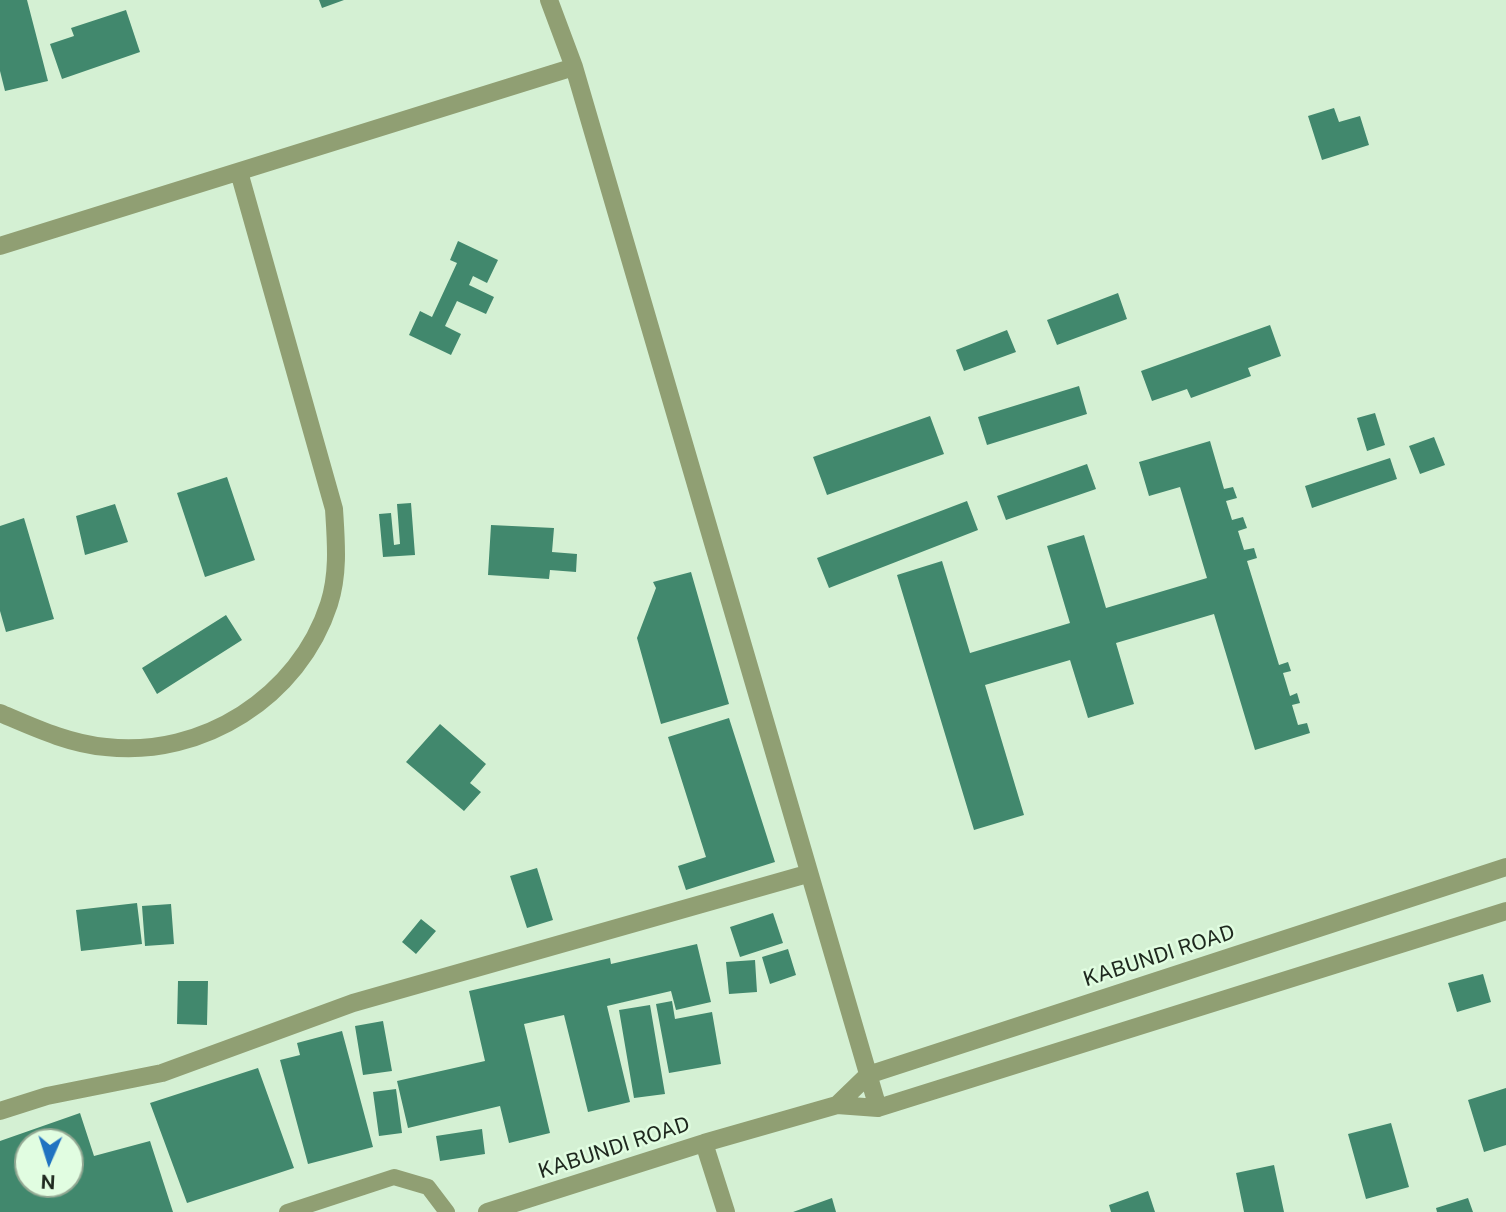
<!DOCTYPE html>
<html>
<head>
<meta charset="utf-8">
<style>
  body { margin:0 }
  #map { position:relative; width:1506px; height:1212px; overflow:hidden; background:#d4f0d3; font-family:"Public Sans",sans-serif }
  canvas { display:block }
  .north { position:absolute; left:14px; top:1128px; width:70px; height:70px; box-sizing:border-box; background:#e1fde1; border:2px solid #93a893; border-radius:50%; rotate:183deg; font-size:19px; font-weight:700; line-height:28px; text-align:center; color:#1e281e }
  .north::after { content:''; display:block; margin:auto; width:24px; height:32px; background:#2073c1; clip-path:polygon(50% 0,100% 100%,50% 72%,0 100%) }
</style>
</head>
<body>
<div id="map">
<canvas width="1506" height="1212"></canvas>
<div class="north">N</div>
</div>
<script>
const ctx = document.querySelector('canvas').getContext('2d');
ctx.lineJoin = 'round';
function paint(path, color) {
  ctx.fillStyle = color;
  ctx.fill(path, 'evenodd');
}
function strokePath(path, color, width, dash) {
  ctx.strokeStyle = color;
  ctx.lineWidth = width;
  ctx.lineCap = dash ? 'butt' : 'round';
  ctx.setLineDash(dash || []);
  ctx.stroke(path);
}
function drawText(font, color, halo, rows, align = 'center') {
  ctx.font = font + ' "Public Sans",sans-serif';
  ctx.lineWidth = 5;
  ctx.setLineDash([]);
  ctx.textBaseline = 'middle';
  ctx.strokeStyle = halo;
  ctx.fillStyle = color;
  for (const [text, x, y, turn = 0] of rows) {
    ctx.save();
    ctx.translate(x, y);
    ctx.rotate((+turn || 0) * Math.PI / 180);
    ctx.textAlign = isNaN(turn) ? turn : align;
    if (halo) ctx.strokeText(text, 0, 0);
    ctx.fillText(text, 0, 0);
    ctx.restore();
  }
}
const building = new Path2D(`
  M0,0h27l21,81 -43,10 -5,-20z
  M319,0h25l-22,8z
  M126,10l14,42 -78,27 -12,-35 24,-8 -3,-8z
  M1334,108l5,14 21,-6 9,29 -47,15 -14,-44z
  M458,241l40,19 -11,23 -14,-7 -4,9 25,12 -8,17 -29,-13 -12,25 16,8 -10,21 -42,-20 11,-24 12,6 25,-54 -7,-3z
  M1118,293l9,26 -70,26 -10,-25z
  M1270,325l11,31 -33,12 3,8 -60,22 -4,-9 -35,12 -11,-30z
  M1007,330l9,22 -52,19 -8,-21z
  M1079,386l8,28 -100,31 -9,-28z
  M1375,413l10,32 -18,6 -10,-33z
  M930,416l14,38 -117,41 -14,-38z
  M1434,437l11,28 -25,9 -11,-28z
  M1210,441l14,48 9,-2 4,11 -11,3 6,19 11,-3 4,11 -9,3 6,19 10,-2 3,10 -10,3 32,104 9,-3 3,9 -8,2 7,23 7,-3 3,10 -8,2 6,20 9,-2 3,10 -55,17 -41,-136 -98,29 18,61 -46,14 -18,-58 -85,25 39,130 -50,15 -77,-255 45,-14 28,92 100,-30 -23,-77 37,-11 22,73 101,-30 -27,-91 -31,9 -10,-34z
  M1390,458l7,21 -85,29 -7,-22z
  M1087,464l9,25 -90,31 -9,-24z
  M227,477l28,83 -50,17 -28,-84z
  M967,501l11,29 -149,58 -12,-30z
  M411,503l4,52 -32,2 -4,-43 12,-1 3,32 6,-1 -3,-40z
  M115,504l13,38 -43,13 -9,-39z
  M24,518l30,101 -48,13 -6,-21v-85z
  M491,525l63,3 -2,24 25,2 -1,18 -26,-2 -1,9 -61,-4z
  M691,572l38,132 -68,20 -24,-86 19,-50 -3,-6z
  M226,615l16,25 -85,54 -15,-26z
  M729,718l46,144 -89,28 -8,-24 28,-9 -38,-120z
  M440,724l46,40 -16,19 11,9 -17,19 -58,-49z
  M537,868l16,52 -26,8 -17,-52z
  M137,903l5,41 -61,7 -5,-41z
  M171,904l3,40 -29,2 -3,-40z
  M773,913l10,30 -43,14 -10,-30z
  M421,919l15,12 -20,23 -14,-12z
  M697,944l14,58 -35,8 -5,-19 -64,15 23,96 -42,10 -24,-97 -40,9 26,109 -41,10 -9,-37 -92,22 -11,-47 88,-20 -16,-70 141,-33 1,6z
  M788,949l8,26 -26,9 -8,-27z
  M755,960l2,32 -28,2 -3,-32z
  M1483,974l8,28 -34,10 -9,-29z
  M178,981h30l-1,44 -30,-1z
  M672,1001l3,18 37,-7 9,52 -52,9 -13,-69z
  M650,1005l15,89 -31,4 -15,-88z
  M383,1021l9,50 -29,4 -8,-49z
  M342,1031l31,116 -65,17 -28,-104 20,-5 -3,-12z
  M258,1068l36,100 -107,35 -37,-100z
  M1506,1088v57l-22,7 -16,-52z
  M396,1089l6,44 -23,3 -6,-44z
  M80,1113l14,43 56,-15 23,71h-173v-71zM28,1142h42v42h-42z
  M1391,1123l18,64 -43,12 -18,-65z
  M482,1129l3,25 -45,7 -4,-25z
  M1274,1165l10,47h-40l-8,-39z
  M1148,1191l7,21h-44l-2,-7z
  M832,1198l4,14h-43z
  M1468,1198l5,14h-36l-1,-4z`);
const lane = new Path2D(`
  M287,1212l107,-35 34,10 19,25`);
const street = new Path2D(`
  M549,0l25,67 304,1041
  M0,246l574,-179
  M0,713c33,14 69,31 106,34 96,11 193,-50 223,-143 10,-31 7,-63 5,-95l-95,-337
  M837,1105l31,-30 638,-208
  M0,1111l47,-15 115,-23 191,-70 454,-129
  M704,1143l22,69
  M487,1212l217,-69 133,-38 41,3 628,-197`);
const streetNames = [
  ["KABUNDI ROAD",1159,956,-18],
  ["KABUNDI ROAD",614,1148,-18]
];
paint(building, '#41886d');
strokePath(lane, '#909f73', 16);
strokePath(street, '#909f73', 18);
drawText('21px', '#1e281e', '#e1fde1', streetNames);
</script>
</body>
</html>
